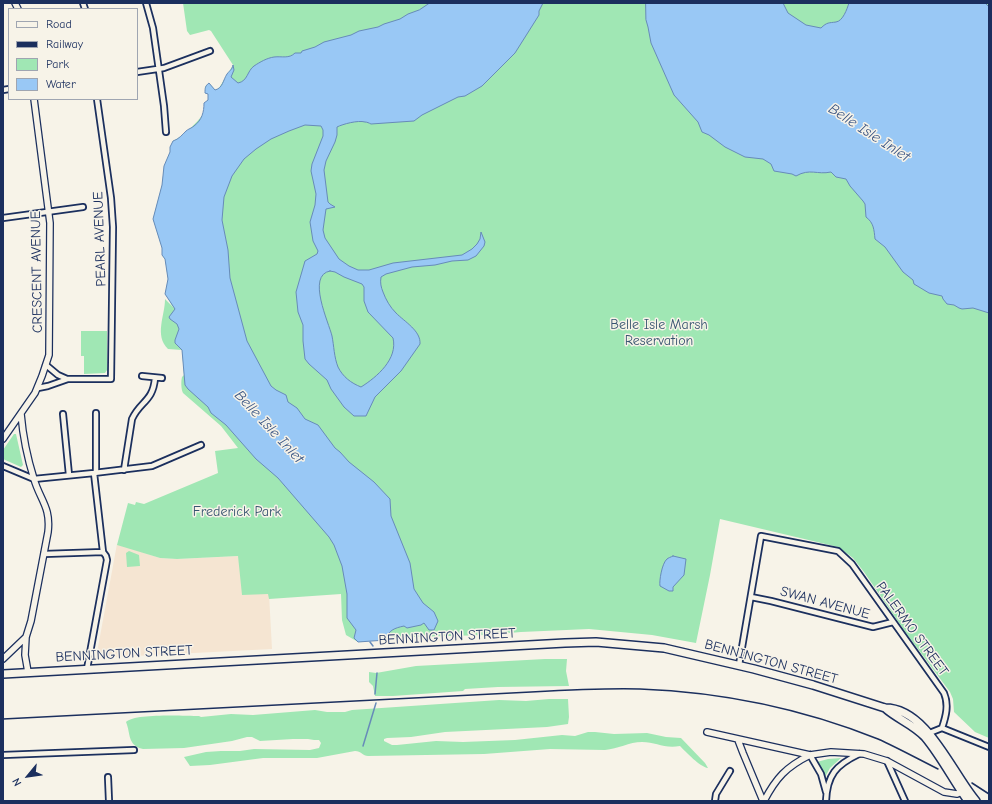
<!DOCTYPE html>
<html>
<head>
<meta charset="utf-8">
<style>
  body { margin:0 }
  #map { position:relative; width:992px; height:804px; overflow:hidden; background:#f7f3e8; font-family:"Comic Neue",sans-serif }
  canvas { display:block }
  .frame { position:absolute; inset:0; border:4px solid #1b2f5e; pointer-events:none }
  .legend { position:absolute; left:8px; top:8px; width:130px; height:92px; box-sizing:border-box; background:#f7f3e8; border:1px solid #9fa5b1; margin:0; padding:5px 7px; list-style:none; font-size:12px; color:#1b2f5e }
  .legend li { display:flex; align-items:center; gap:8px; height:20px }
  .legend b { width:20px; border:1px solid #9fa5b1 }
  .north { position:absolute; left:8px; top:756px; width:40px; height:40px; -webkit-text-stroke:3px #f7f3e8; paint-order:stroke; rotate:241deg; font-size:11px; font-weight:700; line-height:16px; text-align:center; color:#1b2f5e }
  .north::after { content:''; display:block; margin:auto; width:14px; height:18px; background:#1b2f5e; clip-path:polygon(50% 0,100% 100%,50% 72%,0 100%) }
</style>
</head>
<body>
<div id="map">
<canvas width="992" height="804"></canvas>
<div class="frame"></div>
<ul class="legend">
<li><b style="height:5px;background:#f7f3e8"></b>Road</li>
<li><b style="height:5px;background:#1b2f5e"></b>Railway</li>
<li><b style="height:11px;background:#a0e7b4"></b>Park</li>
<li><b style="height:11px;background:#99c8f5"></b>Water</li>
</ul>
<div class="north">N</div>
</div>
<script>
const ctx = document.querySelector('canvas').getContext('2d');
ctx.lineJoin = 'round';
function paint(path, color) {
  ctx.fillStyle = color;
  ctx.fill(path, 'evenodd');
}
function strokePath(path, color, width, dash) {
  ctx.strokeStyle = color;
  ctx.lineWidth = width;
  ctx.lineCap = dash ? 'butt' : 'round';
  ctx.setLineDash(dash || []);
  ctx.stroke(path);
}
function drawText(font, color, halo, rows, align = 'center') {
  ctx.font = font + ' "Comic Neue",sans-serif';
  ctx.lineWidth = 3;
  ctx.setLineDash([]);
  ctx.textBaseline = 'middle';
  ctx.strokeStyle = halo;
  ctx.fillStyle = color;
  for (const [text, x, y, turn = 0] of rows) {
    ctx.save();
    ctx.translate(x, y);
    ctx.rotate((+turn || 0) * Math.PI / 180);
    ctx.textAlign = isNaN(turn) ? turn : align;
    if (halo) ctx.strokeText(text, 0, 0);
    ctx.fillText(text, 0, 0);
    ctx.restore();
  }
}
const built = new Path2D(`
  M117,544l43,14 17,1 61,-3 31,38 3,55 -176,9z`);
const green = new Path2D(`
  M183,3h806v735l-14,-6 -21,-20 -1,-13 -3,-7 -44,-59 -42,-61 -11,-14 -15,-11 -118,-28 -10,56 -14,68 -44,-8 -63,-6 -68,3 -35,3 -72,2 -56,5 -12,-7 -4,-15 -1,-26 -72,5 -1,-5 -26,1 -4,-39 -61,3 -17,-1 -43,-13 11,-42 7,2 1,-3 8,2 74,-31 -3,-22 23,-3 -17,-22 -38,-33c-2,-4 -2,-12 -1,-16l2,-2 -2,-25 -14,-1c-14,-14 -3,-33 -3,-50l9,9 -3,-4 -2,-5 -4,-5 3,-15 -3,-20 -3,-4v-7l-9,-29 9,-34 2,-19 6,-14v-5l3,-6c8,-3 26,-20 30,-27 3,-6 0,-10 5,-14v-6l-3,-1v-6l4,-4 6,7 4,-2 14,-23 -22,-34 -2,-1 -19,5 -3,-4z
  M81,331h26v39l-2,3 -21,1v-18h-3z
  M14,434h2l7,31 -2,2 -18,-8v-9z
  M129,551l10,4 1,11 -13,1 -1,-14z
  M545,659h22l-1,12 3,15 -71,1 -33,2 -2,2 -70,5h-18l-2,-10 -4,-4v-10l7,1 40,-7z
  M549,699h19l1,18 -1,7 -21,3 -102,5 -34,5 -24,1 -3,1v2l8,4h5l39,-4 27,1 52,-2 47,-5 13,1 13,-4h7l19,2 33,-1 19,4 15,1 24,25 3,5c-8,-1 -22,-16 -28,-22 -16,3 -24,-4 -38,-4 -13,0 -24,7 -37,8l-55,-1 -66,5 -116,2c-5,0 -7,-5 -13,-5l-38,7h-54l-53,7 -20,1 -6,-9 22,-5 15,-1h19l14,-2 56,1 9,-2 2,-5 -2,-3h-5l-6,-1h-15l-33,2 -8,-4h-5l-15,4 -48,7 -41,1c-16,-4 -12,-15 -17,-27 9,-9 59,-6 73,-6l2,1 30,-3 22,1 62,-5 12,2h18l7,-2 147,-10 27,1z
  M841,758l-11,10 -5,9 -8,-15 11,-3z`);
const water = new Path2D(`
  M430,3h113l-4,8v4l-24,38 -33,33 -17,10 -7,1 -36,18 -8,6 -43,3c-2,-1 -4,-2 -6,-2 -7,-2 -22,2 -28,5v8l-2,7 -9,19 -2,9 4,32 2,2 5,3 -9,2 -3,21 2,8 14,21 10,7 9,4h11l24,-7 69,-8 10,-6 5,-5 3,-5 1,-7 4,10 -1,4 -8,10 -8,4 -16,1 -17,4 -23,2 -26,7 -5,3c-1,6 0,10 2,15 3,8 7,15 13,21 9,9 25,18 24,31l-19,27 -26,26 -9,19h-12l-10,-9 -13,-18 -4,-9 -18,-16 -4,-5 -2,-18v-16l-5,-13 -2,-20 9,-31 12,-7 1,-3 -5,-10 -3,-19 5,-17 1,-11 -5,-23 1,-7 11,-28v-6l-2,-4 -16,-1 -16,6 -18,8 -15,10 -12,10 -12,17 -8,21 -2,23 6,30 2,28 17,63 24,45 5,4 10,5 2,7 9,6 8,11 13,6 17,23 5,4 9,10 25,20 16,17 1,17 19,47 4,26 9,14 11,9 4,9 -4,9h-5l-5,-7 -3,2 -14,3 -3,-2c-9,2 -16,4 -18,14l-28,2 -4,-4 2,-8 -9,-12v-24l-5,-28 -8,-21 -5,-8 -51,-59 -22,-19 -30,-34 -15,-12 -3,-6 -20,-18 -3,-4 -3,-35 -7,-7v-3l4,-11 -2,-5 -7,-5 -1,-2 6,-8 -10,-15 3,-15 -3,-20 -3,-4v-7l-9,-29 9,-34 2,-19 6,-14v-5l3,-6c6,-2 9,-6 13,-10 2,-2 6,-3 8,-5 8,-6 10,-14 10,-23l4,-3v-6l-3,-1c0,-5 0,-7 4,-10l6,7c8,-2 8,-10 12,-16 3,-4 5,-4 6,-9l1,5 -3,7 7,6c10,-2 9,-12 16,-17 6,-4 13,-8 20,-9 8,-1 15,2 21,-4h6l1,-2 13,-4 9,-5 27,-7 8,-4 19,-4 6,-3 16,-5 8,-5 11,-4zM330,271l5,1 9,5 18,7 2,3v14l4,11 25,26c5,21 -16,39 -32,49 -10,-4 -18,-10 -23,-20 -4,-10 -4,-21 -6,-31 -3,-13 -26,-61 -2,-65z
  M646,3h137l5,10 18,12 15,3c6,-6 8,-5 15,-6 7,-1 11,-13 13,-19h136l4,4v306l-16,-5 -11,1 -3,-1 -5,-3 -7,-1 -4,-5 -1,-3 -13,-3 -15,-9 -1,-4 -10,-8 -18,-25 -10,-8c-1,-9 -1,-16 -9,-22l-1,-13 -2,-3 -13,-15 -4,-7 -10,-2 -5,-5c-14,3 -21,-4 -35,4l-4,-2 -18,-3 -3,-7 -8,-5 -18,-2 -20,-10 -16,-12 -7,-3 -4,-10 -24,-27 -23,-52 -3,-16 -2,-7z
  M673,556l13,3 -2,16 -11,12v4h-4l-9,-5c-1,-5 2,-23 7,-27 1,-1 4,-2 6,-3z`);
const stream = new Path2D(`
  M370,642l3,4
  M375,694l2,-21
  M363,746l13,-43`);
const minor = new Path2D(`
  M83,3l2,6
  M146,3l7,25 11,78 2,26
  M137,72l27,-4 46,-17
  M3,90l6,-1
  M3,218l80,-11
  M46,365l12,10 9,4
  M142,376l20,2
  M38,388l10,-2 20,-7h43l2,-152 -2,-29 -14,-99
  M96,413v60
  M63,414l6,61
  M3,466l31,13 60,-6 58,-7 49,-21
  M124,470l8,-51c8,-18 21,-17 23,-41
  M44,554l59,-2
  M751,597l20,4 102,26 20,-5
  M739,665l22,-129 77,15 14,13 92,129c5,12 2,23 -2,35
  M87,669l20,-109 -1,-4 -3,-4 -9,-79
  M927,734l15,-6 47,19
  M3,755l131,-5
  M810,755l11,19 5,18
  M887,761l18,40
  M108,777l1,24
  M715,801l1,-7 14,-23
  M826,801c1,-26 10,-36 33,-47`);
const tertiary = new Path2D(`
  M15,3l3,6
  M21,414c2,23 6,43 13,65 6,21 17,28 14,53l-17,89 -5,16 -1,18 3,17
  M3,439l32,-46 7,-17 7,-21 1,-132 -16,-124
  M3,659l23,-22
  M707,732l103,23 21,-3 33,2 23,7 57,31 13,2 7,-3
  M738,740l5,13 20,48
  M764,801c12,-23 22,-34 46,-46`);
const secondary = new Path2D(`
  M3,674l562,-31 31,-1 68,6 90,21 59,16 72,23c42,0 67,65 91,93
  M885,708c12,11 28,16 40,29 16,19 28,43 43,64`);
const rail = new Path2D(`
  M3,719l528,-27c36,-2 73,-4 109,-3 81,3 163,20 238,50 20,9 40,20 60,30
  M972,783l17,11`);
const streetNames = [
  ["PEARL AVENUE",100,239,-92],
  ["CRESCENT AVENUE",37,272,-91],
  ["SWAN AVENUE",825,603,15],
  ["PALERMO STREET",912,629,54],
  ["BENNINGTON STREET",447,637,-3],
  ["BENNINGTON STREET",124,654,-3],
  ["BENNINGTON STREET",771,662,15]
];
const parkNames = [
  ["Belle Isle Marsh",659,325],
  ["Reservation",659,341],
  ["Frederick Park",237,512]
];
const waterNames = [
  ["Belle Isle Inlet",869,133,33],
  ["Belle Isle Inlet",269,427,47]
];
paint(built, '#f5e5d2');
paint(green, '#a0e7b4');
paint(water, '#99c8f5');
strokePath(water, '#678bb9', 1);
strokePath(stream, '#678bb9', 1.5);
strokePath(minor, '#1b2f5e', 8);
strokePath(tertiary, '#1b2f5e', 8);
strokePath(secondary, '#1b2f5e', 10);
strokePath(minor, '#f7f3e8', 4.5);
strokePath(tertiary, '#f7f3e8', 5.5);
strokePath(secondary, '#f7f3e8', 7);
strokePath(rail, '#1b2f5e', 1.5);
drawText('14px', '#1b2f5e', '#f7f3e8', streetNames);
drawText('14px', '#36546f', '#f7f3e8', parkNames);
drawText('italic 15px', '#3a5584', '#f7f3e8', waterNames);
</script>
</body>
</html>
